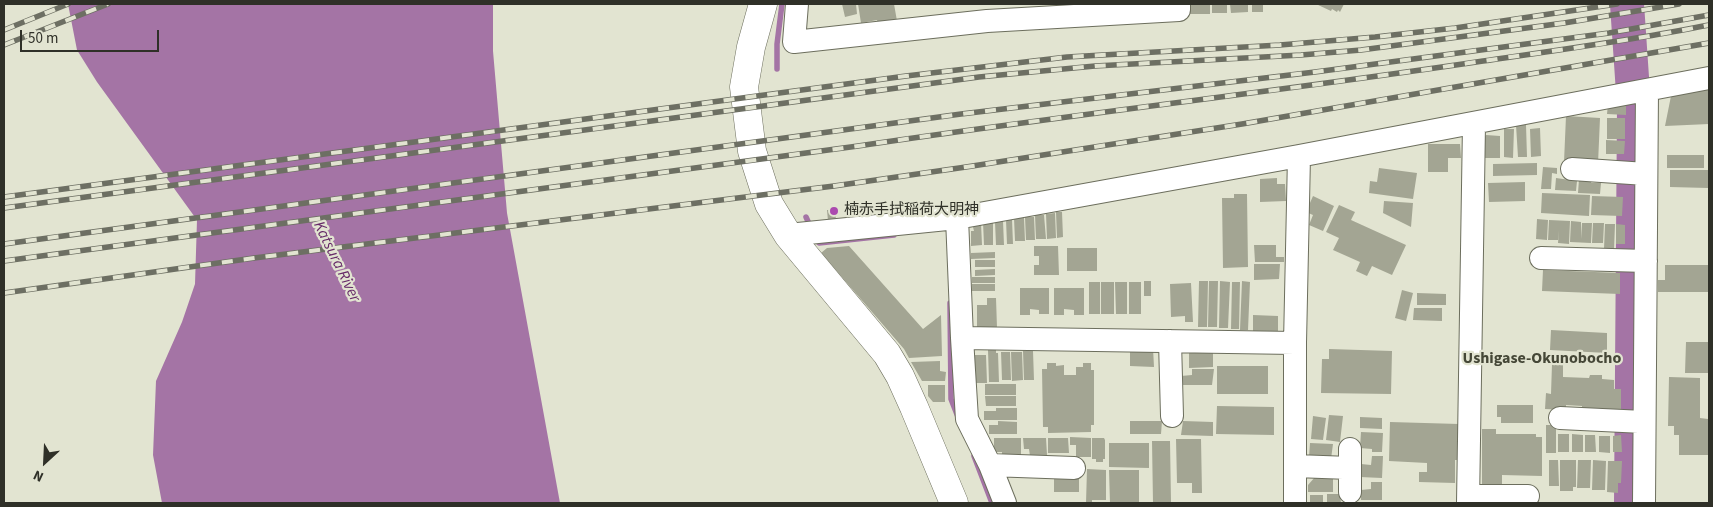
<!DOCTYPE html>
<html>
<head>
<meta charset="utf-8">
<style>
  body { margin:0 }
  #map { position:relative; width:1713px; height:507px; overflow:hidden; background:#e2e4d1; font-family:"Source Sans 3",sans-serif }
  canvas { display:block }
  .frame { position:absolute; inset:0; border:5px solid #2f3028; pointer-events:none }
  .north { position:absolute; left:20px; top:437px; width:50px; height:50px; -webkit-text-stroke:4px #e2e4d1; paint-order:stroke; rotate:205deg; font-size:14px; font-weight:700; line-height:20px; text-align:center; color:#2f3028 }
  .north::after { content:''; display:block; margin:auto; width:18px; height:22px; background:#2f3028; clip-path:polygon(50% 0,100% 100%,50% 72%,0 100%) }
  .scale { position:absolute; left:20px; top:30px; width:139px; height:22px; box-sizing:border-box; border:2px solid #2f3028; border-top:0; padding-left:6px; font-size:15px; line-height:18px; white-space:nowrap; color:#2f3028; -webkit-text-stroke:4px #e2e4d1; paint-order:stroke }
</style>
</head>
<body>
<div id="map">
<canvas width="1713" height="507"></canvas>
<div class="frame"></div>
<div class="north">N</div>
<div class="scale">50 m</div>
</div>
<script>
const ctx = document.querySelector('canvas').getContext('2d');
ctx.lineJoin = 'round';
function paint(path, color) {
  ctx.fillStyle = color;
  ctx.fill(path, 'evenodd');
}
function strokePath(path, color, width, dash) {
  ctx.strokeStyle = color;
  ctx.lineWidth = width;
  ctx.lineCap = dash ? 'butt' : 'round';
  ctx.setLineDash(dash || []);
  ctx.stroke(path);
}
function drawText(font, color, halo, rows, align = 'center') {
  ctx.font = font + ' "Source Sans 3","Noto Sans JP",sans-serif';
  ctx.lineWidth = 4.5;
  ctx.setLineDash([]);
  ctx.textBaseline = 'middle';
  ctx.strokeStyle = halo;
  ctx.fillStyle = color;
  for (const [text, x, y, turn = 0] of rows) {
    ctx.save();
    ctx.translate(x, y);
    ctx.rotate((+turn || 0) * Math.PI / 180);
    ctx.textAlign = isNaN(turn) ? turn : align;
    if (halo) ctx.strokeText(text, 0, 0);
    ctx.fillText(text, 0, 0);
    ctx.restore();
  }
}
const water = new Path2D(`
  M68,4h425v47l14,162 53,290h-398l-9,-48 3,-74 26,-59 13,-38 2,-64 -100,-138 -20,-32z`);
const stream = new Path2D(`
  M777,69v-25l5,-40
  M806,217l5,11
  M815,236l4,7 75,-8
  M950,303l1,96 7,18
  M974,456l18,47`);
const river = new Path2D(`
  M1627,4l7,103 -3,396`);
const building = new Path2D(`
  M842,4h14l1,10 -12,3z
  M858,4h36l3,17 -19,4 -1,-5 -16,3z
  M1188,4h22v10h-22z
  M1212,4h15v9h-15z
  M1230,4h18v8l-17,1z
  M1252,4h11v8h-11z
  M1316,4h28l-4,8 -2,-2 -1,2 -5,-3 -1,2z
  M1709,85v39l-44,2 7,-35z
  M1608,104l18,2v9l-19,-1z
  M1566,116l34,2 -2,46 -34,-2z
  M1607,118h18v21h-18z
  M1516,125h10l1,32h-9z
  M1540,128l1,28 -10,1 -1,-28z
  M1504,129h10l-1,29 -9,-1z
  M1486,135l14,1v22h-18v-17z
  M1606,140l19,1 -1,13h-18z
  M1428,144h32l1,14h-13v14h-20z
  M1667,155h37v13h-37z
  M1537,163v12l-44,1v-12z
  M1543,167l14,1v6l-5,-1 -1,16h-10z
  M1379,168l38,5 -4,26 -44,-6 1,-12 7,1z
  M1670,170h38v18l-38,-1z
  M1277,178v6h8l1,17 -26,1v-23z
  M1556,178l21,3 -1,10 -21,-1z
  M1579,179l13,1 -1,3h10l-1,11 -22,-1z
  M1525,182v19l-36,1 -1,-19z
  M1542,193l48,2 -1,21 -48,-3z
  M1234,194h13l1,73 -25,1 -1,-70h12z
  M1313,196l21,10 -11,25 -14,-6 4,-10 -7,-3z
  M1592,196l31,1 -1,19 -31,-1z
  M1384,201l29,2 -2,24 -28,-14z
  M1339,205l16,7 -4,8 55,25 -14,30 -20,-9 -5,10 -11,-5 4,-9 -27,-12 6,-12 -13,-6z
  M827,210h8l1,10 -8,1z
  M1056,212h6l1,25 -6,1z
  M1055,213l1,25 -9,1 -1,-25z
  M1035,215h9l2,24h-10z
  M1025,217h9l1,23h-9z
  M1014,218h10l1,23h-10z
  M1012,219l1,25h-6l-1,-24z
  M1537,219l11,1 -1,20 -11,-1z
  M1549,220l21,1 -1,23 -11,-1 1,-13 -1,10h-10z
  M1003,221l1,24h-8l-1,-23z
  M1571,221l10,1v17l1,-16h10l-1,20 -21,-1z
  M983,222h10v23h-9z
  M976,223h5l1,22 -11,1v-15h3l-1,-4z
  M1593,223h11l-1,20h-11z
  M1605,224h10l-1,26 -10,-1z
  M1616,224l9,1v19h-9z
  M1254,245h22v12h8v5h-29z
  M849,246l74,83 18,-14 1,41 -33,2 -5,-9 -83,-96 6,-5z
  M1034,246h24l1,29h-25v-10h5v-9h-5z
  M1067,248h30v23h-30z
  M995,252v6l-24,1v-6z
  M975,260h20v7h-20z
  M1254,264h26l-1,15 -25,1z
  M1665,265h43l1,27h-51v-12h7z
  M995,269v6l-20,1v-6z
  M1543,270l77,3v21l-78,-3z
  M972,277h23v6h-23z
  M1144,281h7v15h-7z
  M1199,281h9l-1,46h-9z
  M1209,281h9l-1,46h-9z
  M1220,281l10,1 -2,46h-9z
  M1242,281l8,1 -2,48h-8z
  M1089,282h11v32h-11z
  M1101,282h13v32h-13z
  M1115,282h12v32h-11z
  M1129,282h12v32h-12z
  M1232,282h8l-1,47h-8z
  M1191,283l2,39h-8v-6l-14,1 -1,-33z
  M972,284h23v7h-23z
  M1020,288h29v26h-10v-4l-9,-1v6h-10z
  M1054,288h30v27h-10v-5l-10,-1v6h-10z
  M1402,290l11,3 -7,28 -11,-3z
  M1417,293l29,1v11h-29z
  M987,298h9l1,30h-20v-23h10z
  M1414,308h28v13l-29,-1z
  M1253,315l25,1v15h-25z
  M1551,330l56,3v20l-57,-3z
  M1686,342h23v31h-24z
  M1153,348l1,19 -24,-1v-17z
  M1189,349l24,1v17l-24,1z
  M1329,349l63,2 -1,43 -70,-1 1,-34h7z
  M988,350h8v3h2l1,29h-10z
  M1023,351h10l1,29h-10z
  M1001,352h9l1,28h-9z
  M1011,352h11l1,28 -11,1z
  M974,355h12l1,28h-13z
  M940,361v10l6,1 -1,9h-23l-11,-19z
  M1047,363h9v3l8,-1v10h12v-8h7v-4h8v7h3v55h-3v7l-43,1v-6h-5l-1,-58h5z
  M1552,364l11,1v12l26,1 1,-3h12v4l12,1v9h7v22l-39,-1v-4l-16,-1v5l-21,-1 1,-16 5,1z
  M1217,366h51v28h-51z
  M1192,369h22l-2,16h-30l-1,-9 11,-1z
  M1669,377l31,1v40l8,1v36h-29v-20h-5v-9h-6z
  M985,384h31v11h-31z
  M928,385h17v17h-12l-5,-6z
  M985,396h31v10h-30z
  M1497,405h36v18h-32v-6h-4z
  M1217,406l57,1v28l-58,-1z
  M996,408h21v12h-33v-9h12z
  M1329,415l14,1 -3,26 -14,-2z
  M1313,416l13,2 -3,22 -12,-1z
  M1360,417l22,1v11l-22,-1z
  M998,421l19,1v12h-28v-9h9z
  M1130,421h32l-1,13h-31z
  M1183,421l30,1v14l-32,-1z
  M1390,422l69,2 -1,36h-3v23l-36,-1v-10h8v-9l-38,-2z
  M1546,425h10v28h-10z
  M1482,429h14v5h40v3h6v39l-40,-1v13h-20z
  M1361,432l22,1 -1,19h-10v-3l-12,-1z
  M1558,434h11v18h-11z
  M1572,434l11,1v17h-11z
  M1585,435h10l1,17h-11z
  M1621,435l1,17h-9v-16z
  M1599,436h11v17l-11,-1z
  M1070,437l21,1v19h-15v-12h-6z
  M994,438h27v18h-19v-4h-8z
  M1023,438h23l1,17 -17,1 -1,-7h-5z
  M1048,438h20l1,15h-21z
  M1092,438h12l1,2v19h-2v3h-7v-3h-4z
  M1176,439h25l1,54h-10v-10h-15z
  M1152,441h18l1,62h-18z
  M1109,443h40v25l-40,-1z
  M1310,443l23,1 -2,15 -22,-2z
  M1372,456h11l-1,22 -22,-1 1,-13 10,1z
  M1549,460h9l1,26h-10z
  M1560,460h16v27h-3v4h-13z
  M1578,460h13l-1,28h-13z
  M1593,460l13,1 -1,29h-13z
  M1608,461h14l-1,22h-3v10l-11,-1z
  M1087,469l19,1v30h-14v3h-6z
  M1109,470h30v33h-29z
  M1054,473l25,4v15h-25z
  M1315,477h18v15h-25v-7z
  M1371,482h11v18h-21v-10l10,-1z
  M1327,494h13l1,9h-14z
  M1310,495h13v8h-13z`);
const minor = new Path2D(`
  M797,4l-3,38 193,-21 192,-11v-6
  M1572,169l74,5
  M957,218l5,120 5,81 23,46 15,38
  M788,235l169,-17 342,-62 410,-78
  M1541,258l105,3
  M962,338l333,5
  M1170,341l2,75
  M1560,418l84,4
  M990,465l84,3
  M1295,466l55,2
  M1350,492v-43
  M1469,496h59
  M1295,503v-160l4,-187
  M1468,503l6,-379
  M1644,503l3,-413`);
const major = new Path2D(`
  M763,4l-12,43 -7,40 8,64 17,53 19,31 99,119 13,22 14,31 40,96`);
const rail = new Path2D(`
  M4,30l64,-26
  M4,45l104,-41
  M4,197l902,-121 161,-19 213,-12 95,-8 80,-9 162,-24
  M4,208l975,-131 116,-11 206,-11 60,-5 203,-27 115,-19
  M4,244l957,-130 354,-42 294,-39 100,-18
  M4,261l854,-115c208,-31 417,-54 625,-85 76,-11 151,-21 226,-36
  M4,293l250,-35 580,-72 132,-19 276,-43 467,-81`);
const markers = [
  [834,211,5,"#ab49af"]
];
const poiNames = [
  ["楠赤手拭稲荷大明神",844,211]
];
const waterNames = [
  ["Katsura River",336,262,64]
];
const neighbourhoodNames = [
  ["Ushigase-Okunobocho",1542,359]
];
paint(water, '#a474a5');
strokePath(stream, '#a474a5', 5.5);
strokePath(river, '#a474a5', 34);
paint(building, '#a3a593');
strokePath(minor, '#6c6e5d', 24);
strokePath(major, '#6c6e5d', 29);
strokePath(minor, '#fff', 22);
strokePath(major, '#fff', 28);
strokePath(rail, '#6d6f63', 5.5);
strokePath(rail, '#e2e4d1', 4, [11]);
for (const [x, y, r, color] of markers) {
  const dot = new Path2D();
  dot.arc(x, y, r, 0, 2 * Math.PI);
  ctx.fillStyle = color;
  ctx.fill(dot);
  strokePath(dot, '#e2e4d1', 2);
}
drawText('15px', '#2f3028', '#e2e4d1', poiNames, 'left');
drawText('italic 16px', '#662a68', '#e2e4d1', waterNames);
drawText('bold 16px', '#454737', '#e2e4d1', neighbourhoodNames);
</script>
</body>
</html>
